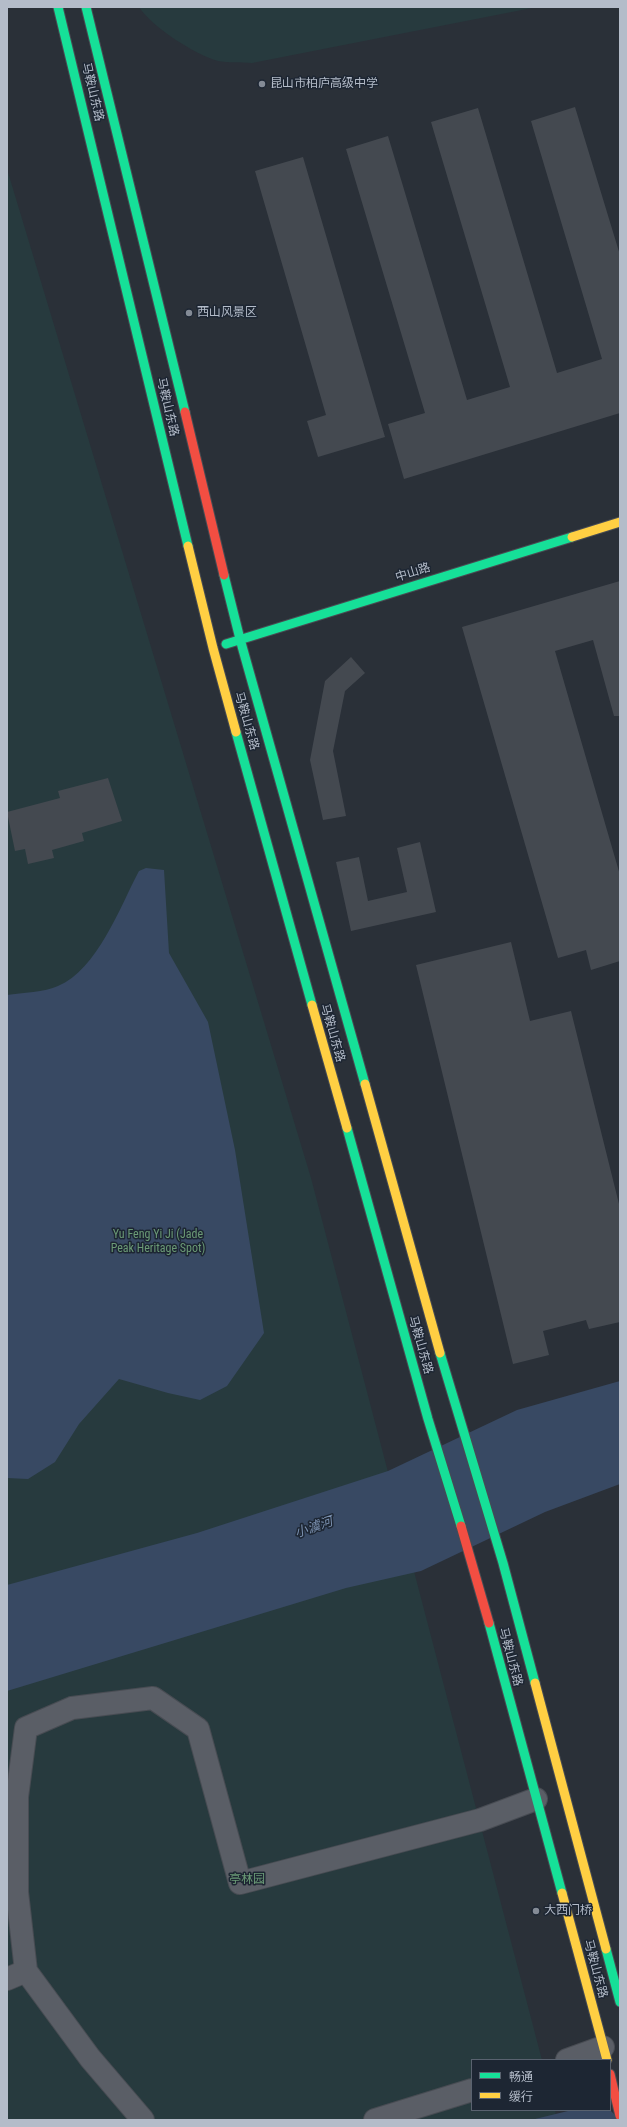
<!DOCTYPE html>
<html>
<head>
<meta charset="utf-8">
<style>
  body { margin:0 }
  #map { position:relative; width:627px; height:2127px; overflow:hidden; background:#2a3038; font-family:"Roboto Condensed","Noto Sans SC",sans-serif }
  canvas { display:block }
  .frame { position:absolute; inset:0; border:8px solid #b4bcc9; pointer-events:none }
  .legend { position:absolute; left:471px; top:2059px; width:140px; height:52px; box-sizing:border-box; background:#1d2633; border:1px solid #59626f; margin:0; padding:5px 7px; list-style:none; font-size:12px; color:#b4bcc9 }
  .legend li { display:flex; align-items:center; gap:8px; height:20px }
  .legend b { width:20px; border:1px solid #59626f }
</style>
</head>
<body>
<div id="map">
<canvas width="627" height="2127"></canvas>
<div class="frame"></div>
<ul class="legend">
<li><b style="height:5px;background:#16e098"></b>畅通</li>
<li><b style="height:5px;background:#ffcf43"></b>缓行</li>
</ul>
</div>
<script>
const ctx = document.querySelector('canvas').getContext('2d');
ctx.lineJoin = 'round';
function paint(path, color) {
  ctx.fillStyle = color;
  ctx.fill(path, 'evenodd');
}
function strokePath(path, color, width, dash) {
  ctx.strokeStyle = color;
  ctx.lineWidth = width;
  ctx.lineCap = dash ? 'butt' : 'round';
  ctx.setLineDash(dash || []);
  ctx.stroke(path);
}
function drawText(font, color, halo, rows, align = 'center') {
  ctx.font = font + ' "Roboto Condensed","Noto Sans SC",sans-serif';
  ctx.lineWidth = 3;
  ctx.setLineDash([]);
  ctx.textBaseline = 'middle';
  ctx.strokeStyle = halo;
  ctx.fillStyle = color;
  for (const [text, x, y, turn = 0] of rows) {
    ctx.save();
    ctx.translate(x, y);
    ctx.rotate((+turn || 0) * Math.PI / 180);
    ctx.textAlign = isNaN(turn) ? turn : align;
    if (halo) ctx.strokeText(text, 0, 0);
    ctx.fillText(text, 0, 0);
    ctx.restore();
  }
}
const green = new Path2D(`
  M139,7h398l-285,56c-11,-1 -24,0 -34,-2 -24,-7 -66,-34 -79,-54z
  M7,169l304,1009 231,882h-70v50h83l2,10h-550z`);
const water = new Path2D(`
  M146,868l18,2 5,83 39,69 27,128 29,183 -37,53 -27,14 -32,-7 -49,-14 -40,45 -24,38 -27,17 -21,-1v-483c15,-2 38,-3 51,-9 39,-16 62,-79 81,-115z
  M620,1381v103l-75,28 -124,59 -75,17 -339,103v-106l190,-52 191,-62 129,-61z
  M572,2110h38l10,10h-89z`);
const building = new Path2D(`
  M575,107l45,148v158l-216,66 -16,-55 37,-11 -79,-264 42,-13 79,264 43,-13 -79,-265 47,-14 79,265 45,-14 -71,-238z
  M303,157l82,280 -67,20 -11,-36 19,-6 -71,-244z
  M620,581v135h-6l-21,-76 -38,11 65,224v86l-29,9 -5,-20 -28,8 -96,-331z
  M351,657l14,16 -20,18 -12,60 13,65 -23,4 -13,-60 15,-79z
  M108,778l14,43 -40,12 2,8 -32,9 2,8 -26,6 -3,-15 -10,2 -8,-39 53,-14 -2,-7z
  M420,842l16,70 -85,19 -15,-69 23,-5 9,44 39,-9 -10,-44z
  M511,942l19,79 41,-10 49,197v114l-31,7 -3,-9 -43,11 6,24 -36,9 -97,-399z`);
const street = new Path2D(`
  M7,1979l19,-8
  M567,2060l36,-13
  M143,2120l-53,-62 -64,-87 -9,-79v-95l9,-69 46,-20 81,-10 45,31 42,154 240,-63 56,-21
  M375,2120l97,-30`);
const fast = new Path2D(`
  M58,7l130,539
  M86,7l99,405
  M224,575l16,64 125,445
  M226,644l346,-107
  M236,732l76,273
  M347,1128l81,291 33,107
  M440,1353l63,210 32,120
  M489,1623l73,270
  M606,1949l14,53`);
const slow = new Path2D(`
  M572,537l48,-15
  M188,546l25,102 23,84
  M312,1005l35,123
  M365,1084l75,269
  M535,1683l71,266
  M562,1893l45,167`);
const jam = new Path2D(`
  M185,412l39,163
  M461,1526l28,97
  M610,2074l10,42`);
const markers = [
  [262,84,4,"#848b96"],
  [189,313,4,"#848b96"],
  [536,1911,4,"#848b96"]
];
const poiNames = [
  ["昆山市柏庐高级中学",270,84],
  ["西山风景区",197,313],
  ["大西门桥",544,1911]
];
const streetNames = [
  ["马鞍山东路",92,92,77],
  ["马鞍山东路",167,407,77],
  ["中山路",413,573,-17],
  ["马鞍山东路",246,721,74],
  ["马鞍山东路",332,1033,74],
  ["马鞍山东路",420,1345,74],
  ["马鞍山东路",510,1657,75],
  ["马鞍山东路",595,1969,75]
];
const parkNames = [
  ["Yu Feng Yi Ji (Jade",158,1235],
  ["Peak Heritage Spot)",158,1249],
  ["亭林园",247,1880]
];
const waterNames = [
  ["小澞河",314,1528,-19]
];
paint(green, '#273a3e');
paint(water, '#384963');
paint(building, '#444950');
strokePath(street, '#484c53', 24);
strokePath(fast, '#484c53', 11);
strokePath(slow, '#484c53', 11);
strokePath(jam, '#484c53', 11);
strokePath(street, '#5a5e66', 22);
strokePath(fast, '#16e098', 9);
strokePath(slow, '#ffcf43', 9);
strokePath(jam, '#f24e42', 9);
for (const [x, y, r, color] of markers) {
  const dot = new Path2D();
  dot.arc(x, y, r, 0, 2 * Math.PI);
  ctx.fillStyle = color;
  ctx.fill(dot);
  strokePath(dot, '#1d2633', 1.5);
}
drawText('12px', '#b4bcc9', '#1d2633', poiNames, 'left');
drawText('12px', '#b4bcc9', '#1d2633', streetNames);
drawText('12px', '#6b9a76', '#1d2633', parkNames);
drawText('italic 13px', '#7c92b1', '#1d2633', waterNames);
</script>
</body>
</html>
